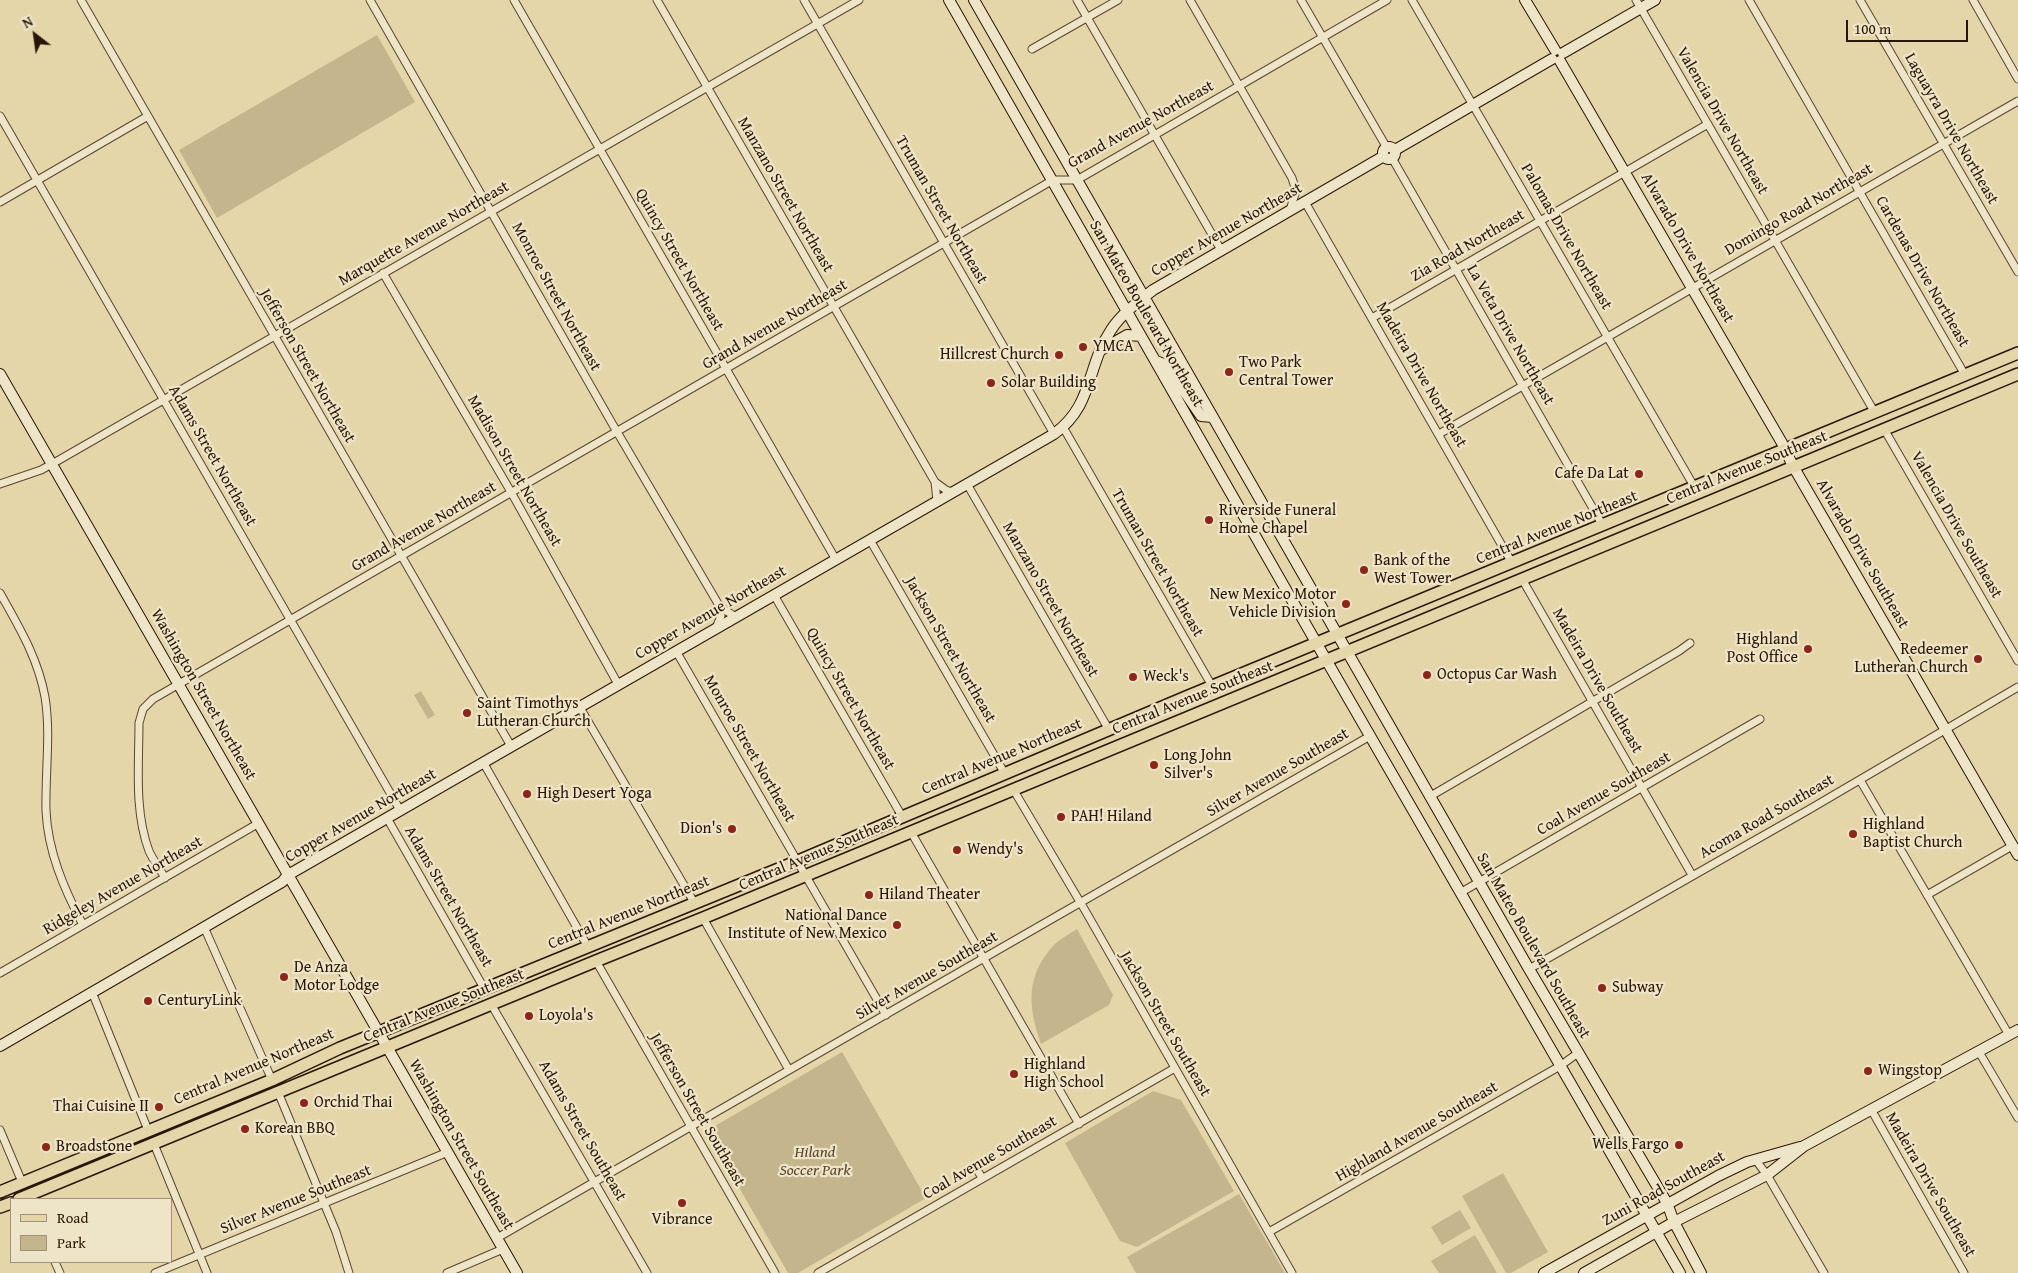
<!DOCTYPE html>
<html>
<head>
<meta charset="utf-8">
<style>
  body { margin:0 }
  #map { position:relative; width:2018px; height:1273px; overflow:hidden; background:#e5d6aa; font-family:"Gentium Book Plus",serif }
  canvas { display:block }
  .legend { position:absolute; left:10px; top:1198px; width:162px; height:65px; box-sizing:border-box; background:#eee4c8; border:1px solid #9f9279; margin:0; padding:6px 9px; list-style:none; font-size:15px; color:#291602 }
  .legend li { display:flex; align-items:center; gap:10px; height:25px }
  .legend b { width:25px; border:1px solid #9f9279 }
  .north { position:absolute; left:10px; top:10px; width:50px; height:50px; -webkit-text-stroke:4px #eee4c8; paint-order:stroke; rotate:330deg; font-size:14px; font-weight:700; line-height:20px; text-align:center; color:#291602 }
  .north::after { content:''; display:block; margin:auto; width:18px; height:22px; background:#291602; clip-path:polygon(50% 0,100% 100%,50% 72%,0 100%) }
  .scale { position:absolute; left:1846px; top:20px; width:122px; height:22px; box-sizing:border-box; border:2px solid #291602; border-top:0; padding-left:6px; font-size:15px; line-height:18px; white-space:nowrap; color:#291602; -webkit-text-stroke:4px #eee4c8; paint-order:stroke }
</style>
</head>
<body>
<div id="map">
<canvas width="2018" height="1273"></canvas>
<ul class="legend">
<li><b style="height:6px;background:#e5d6aa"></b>Road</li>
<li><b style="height:14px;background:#c5b58d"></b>Park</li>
</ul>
<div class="north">N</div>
<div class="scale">100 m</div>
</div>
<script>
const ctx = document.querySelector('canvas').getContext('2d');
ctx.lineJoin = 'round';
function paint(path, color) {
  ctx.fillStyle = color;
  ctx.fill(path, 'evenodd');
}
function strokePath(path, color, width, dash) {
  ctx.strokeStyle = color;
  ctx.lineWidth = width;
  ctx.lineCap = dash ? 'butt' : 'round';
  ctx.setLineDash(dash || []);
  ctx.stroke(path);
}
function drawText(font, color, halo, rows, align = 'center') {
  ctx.font = font + ' "Gentium Book Plus",serif';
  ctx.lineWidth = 4.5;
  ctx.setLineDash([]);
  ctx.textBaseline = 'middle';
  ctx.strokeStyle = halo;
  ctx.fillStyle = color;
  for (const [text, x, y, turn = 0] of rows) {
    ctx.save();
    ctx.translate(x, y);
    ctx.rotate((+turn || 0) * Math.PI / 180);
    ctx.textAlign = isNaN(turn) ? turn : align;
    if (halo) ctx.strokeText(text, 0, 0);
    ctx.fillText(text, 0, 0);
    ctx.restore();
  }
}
const green = new Path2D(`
  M377,35l38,67 -198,116 -38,-68z
  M421,691l14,24 -7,4 -14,-24z
  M1077,929l36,66 -4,10 -68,39c-13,-37 -16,-68 13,-99 6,-6 15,-11 23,-16z
  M842,1052l84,146 -128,75h-10l-78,-136 -2,-7z
  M1153,1091l28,9 53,91 -97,56 -17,-6 -55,-98z
  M1503,1173l45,79 -37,21h-5l-44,-77z
  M1239,1194l46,79h-149l-9,-16z
  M1460,1210l11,18 -29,17 -11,-18z
  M1475,1235l22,38h-58l-8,-12z`);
const street = new Path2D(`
  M81,0l430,746
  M370,0l243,425 107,182 16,10
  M514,0l322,560
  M657,0l278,482 2,19
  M804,0l250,434
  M1077,0l144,250
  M1190,0l102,178 4,13 -6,19
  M1301,0l86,148
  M1412,0l283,488
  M1636,0l239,413
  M1749,0l216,375
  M1860,0l158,272
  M1973,0l45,79
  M1032,49l86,-49
  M0,116l400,694
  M1392,158l211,368
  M0,202l148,-86
  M1305,202l207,361
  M383,273l128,219 107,192
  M1372,318l336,-194
  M1063,427l149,259
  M1884,429l134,232
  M1439,434l579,-333
  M935,482l11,8 7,2
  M0,484l41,-14 18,-10 800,-460
  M967,484l142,246
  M870,540l135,234
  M1522,579l170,296
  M0,593c19,34 38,65 45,104 6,37 0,76 1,114 2,41 18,78 37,114
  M774,595l129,223
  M716,628l5,-12 -1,-9
  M676,651l210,364
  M579,706l116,198
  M483,762l105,185
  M1860,780l149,255
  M1013,789l73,123 206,361
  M1429,797l250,-146 11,-8
  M387,818l98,172
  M911,832l168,292
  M165,878c-5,-9 -12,-18 -16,-27 -15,-40 -10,-87 -10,-128l4,-14 10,-10 900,-519h24l310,-180
  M1460,893l300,-174
  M1927,895l85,-49
  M703,918l86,152
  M204,927l68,153
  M596,961l179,312
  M1529,969l281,-160 208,-122
  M0,973l259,-150
  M92,992l56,138
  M491,1004l156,269
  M1979,1052l39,66
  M278,1092l58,140 13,41
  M1872,1111l92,162
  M0,1130l22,52
  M154,1144l53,129
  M1755,1159l12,16 57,98
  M975,1166l7,12
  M1269,1232l291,-166 18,-13
  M497,1238l873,-502
  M55,1262l5,11
  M155,1273l293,-121
  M447,1273l56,-24
  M818,1273l357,-205`);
const secondary = new Path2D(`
  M949,0l368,644 363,629
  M974,0l555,969 138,234 7,19 27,51
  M1525,0l30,50
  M1563,53l92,-53
  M1560,61l222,382 11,23 225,389
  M1383 153a6 6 0 1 1 12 0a6 6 0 1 1-12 0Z
  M1395,150l157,-91
  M1101,350l26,-15 14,1
  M1156,361l10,4 35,51 11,1
  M0,374l517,899
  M0,1046l282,-164 6,-7 766,-441c40,-29 32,-67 57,-104 10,-16 27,-28 42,-40l231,-134
  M1544,1273l174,-97 29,-14 53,-15
  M1584,1273l90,-51 93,-47 37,-29 214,-116`);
const primary = new Path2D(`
  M0,1192l272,-112 68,-32 458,-187 388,-164 832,-344
  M19,1199l577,-238 107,-43 1315,-544
  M0,1207l11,-4`);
const markers = [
  [1083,347,5,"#8f2418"],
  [1059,355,5,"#8f2418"],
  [1229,372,5,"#8f2418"],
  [991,383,5,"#8f2418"],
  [1639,474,5,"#8f2418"],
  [1209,520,5,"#8f2418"],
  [1364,570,5,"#8f2418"],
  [1346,604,5,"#8f2418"],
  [1808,649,5,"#8f2418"],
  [1978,659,5,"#8f2418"],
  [1427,675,5,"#8f2418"],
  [1133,677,5,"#8f2418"],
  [467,713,5,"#8f2418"],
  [1154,765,5,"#8f2418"],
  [527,794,5,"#8f2418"],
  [1061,817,5,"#8f2418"],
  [732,829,5,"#8f2418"],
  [1853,834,5,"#8f2418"],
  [957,850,5,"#8f2418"],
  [869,895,5,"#8f2418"],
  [897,925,5,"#8f2418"],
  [284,977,5,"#8f2418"],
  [1602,988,5,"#8f2418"],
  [148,1001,5,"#8f2418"],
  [529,1016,5,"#8f2418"],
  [1868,1071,5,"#8f2418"],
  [1014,1074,5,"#8f2418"],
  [304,1103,5,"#8f2418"],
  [159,1107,5,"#8f2418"],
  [245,1129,5,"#8f2418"],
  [1679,1145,5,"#8f2418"],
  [46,1147,5,"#8f2418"],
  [682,1203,5,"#8f2418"]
];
const streetNames = [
  ["Valencia Drive Northeast",1722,121,60],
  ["Grand Avenue Northeast",1141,125,-29],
  ["Laguayra Drive Northeast",1951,129,60],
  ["Manzano Street Northeast",785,195,60],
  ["Truman Street Northeast",941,210,60],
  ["Domingo Road Northeast",1799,210,-30],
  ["Copper Avenue Northeast",1227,230,-30],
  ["Marquette Avenue Northeast",424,234,-30],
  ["Palomas Drive Northeast",1566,237,60],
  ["Zia Road Northeast",1468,246,-30],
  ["Alvarado Drive Northeast",1687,248,60],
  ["Quincy Street Northeast",679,260,60],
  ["Cardenas Drive Northeast",1922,272,60],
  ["Monroe Street Northeast",556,297,61],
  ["San Mateo Boulevard Northeast",1146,314,60],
  ["Grand Avenue Northeast",775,325,-30],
  ["La Veta Drive Northeast",1510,335,60],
  ["Jefferson Street Northeast",307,366,60],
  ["Madeira Drive Northeast",1421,375,60],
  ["Adams Street Northeast",212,456,60],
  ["Central Avenue Southeast",1747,468,-22],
  ["Madison Street Northeast",514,471,60],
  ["Valencia Drive Southeast",1956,525,60],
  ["Grand Avenue Northeast",424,527,-30],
  ["Central Avenue Northeast",1557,528,-22],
  ["Alvarado Drive Southeast",1862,554,60],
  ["Truman Street Northeast",1157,563,60],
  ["Manzano Street Northeast",1050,600,60],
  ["Copper Avenue Northeast",711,613,-30],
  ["Jackson Street Northeast",950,650,60],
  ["Madeira Drive Southeast",1597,681,60],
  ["Washington Street Northeast",203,695,60],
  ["Central Avenue Southeast",1193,698,-22],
  ["Quincy Street Northeast",850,699,60],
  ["Monroe Street Northeast",749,749,60],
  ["Central Avenue Northeast",1002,757,-23],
  ["Silver Avenue Southeast",1278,773,-30],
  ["Coal Avenue Southeast",1604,794,-30],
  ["Copper Avenue Northeast",361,816,-30],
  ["Acoma Road Southeast",1767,817,-30],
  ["Central Avenue Southeast",819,853,-23],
  ["Ridgeley Avenue Northeast",123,886,-30],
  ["Adams Street Northeast",448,897,60],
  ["Central Avenue Northeast",629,913,-22],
  ["San Mateo Boulevard Southeast",1533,946,60],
  ["Silver Avenue Southeast",927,976,-30],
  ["Central Avenue Southeast",444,1006,-22],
  ["Jackson Street Southeast",1165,1024,60],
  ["Central Avenue Northeast",254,1067,-23],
  ["Jefferson Street Southeast",697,1110,60],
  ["Adams Street Southeast",582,1131,60],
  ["Highland Avenue Southeast",1417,1132,-30],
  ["Washington Street Southeast",461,1145,60],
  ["Coal Avenue Southeast",990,1158,-30],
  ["Madeira Drive Southeast",1930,1185,60],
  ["Zuni Road Southeast",1664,1189,-29],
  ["Silver Avenue Southeast",296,1200,-22]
];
const poiNames = [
  ["YMCA",1093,347],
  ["Hillcrest Church",1049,355,"right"],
  ["Two Park",1239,363],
  ["Central Tower",1239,381],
  ["Solar Building",1001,383],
  ["Cafe Da Lat",1629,474,"right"],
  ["Riverside Funeral",1219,511],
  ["Home Chapel",1219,529],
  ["Bank of the",1374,561],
  ["West Tower",1374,579],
  ["New Mexico Motor",1336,595,"right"],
  ["Vehicle Division",1336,613,"right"],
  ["Highland",1798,640,"right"],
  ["Post Office",1798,658,"right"],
  ["Redeemer",1968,650,"right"],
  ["Lutheran Church",1968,668,"right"],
  ["Octopus Car Wash",1437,675],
  ["Weck's",1143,677],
  ["Saint Timothys",477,704],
  ["Lutheran Church",477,722],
  ["Long John",1164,756],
  ["Silver's",1164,774],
  ["High Desert Yoga",537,794],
  ["PAH! Hiland",1071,817],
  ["Highland",1863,825],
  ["Baptist Church",1863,843],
  ["Dion's",722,829,"right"],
  ["Wendy's",967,850],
  ["Hiland Theater",879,895],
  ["National Dance",887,916,"right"],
  ["Institute of New Mexico",887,934,"right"],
  ["De Anza",294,968],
  ["Motor Lodge",294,986],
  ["Subway",1612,988],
  ["CenturyLink",158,1001],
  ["Loyola's",539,1016],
  ["Highland",1024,1065],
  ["High School",1024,1083],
  ["Wingstop",1878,1071],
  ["Orchid Thai",314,1103],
  ["Thai Cuisine II",149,1107,"right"],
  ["Korean BBQ",255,1129],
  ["Wells Fargo",1669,1145,"right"],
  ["Broadstone",56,1147],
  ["Vibrance",682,1220,"center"]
];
const parkNames = [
  ["Hiland",815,1153],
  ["Soccer Park",815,1171]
];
paint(green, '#c5b58d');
strokePath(street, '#58462c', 9);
strokePath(secondary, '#291602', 12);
strokePath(primary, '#291602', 14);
strokePath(street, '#eee4c8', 7);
strokePath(secondary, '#eee4c8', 10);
strokePath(primary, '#e5d6aa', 11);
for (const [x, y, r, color] of markers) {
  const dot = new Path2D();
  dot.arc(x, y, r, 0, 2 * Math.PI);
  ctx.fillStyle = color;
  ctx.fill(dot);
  strokePath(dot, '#eee4c8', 2);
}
drawText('16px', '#291602', '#eee4c8', streetNames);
drawText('16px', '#291602', '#eee4c8', poiNames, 'left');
drawText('italic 16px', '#58462c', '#eee4c8', parkNames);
</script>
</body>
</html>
